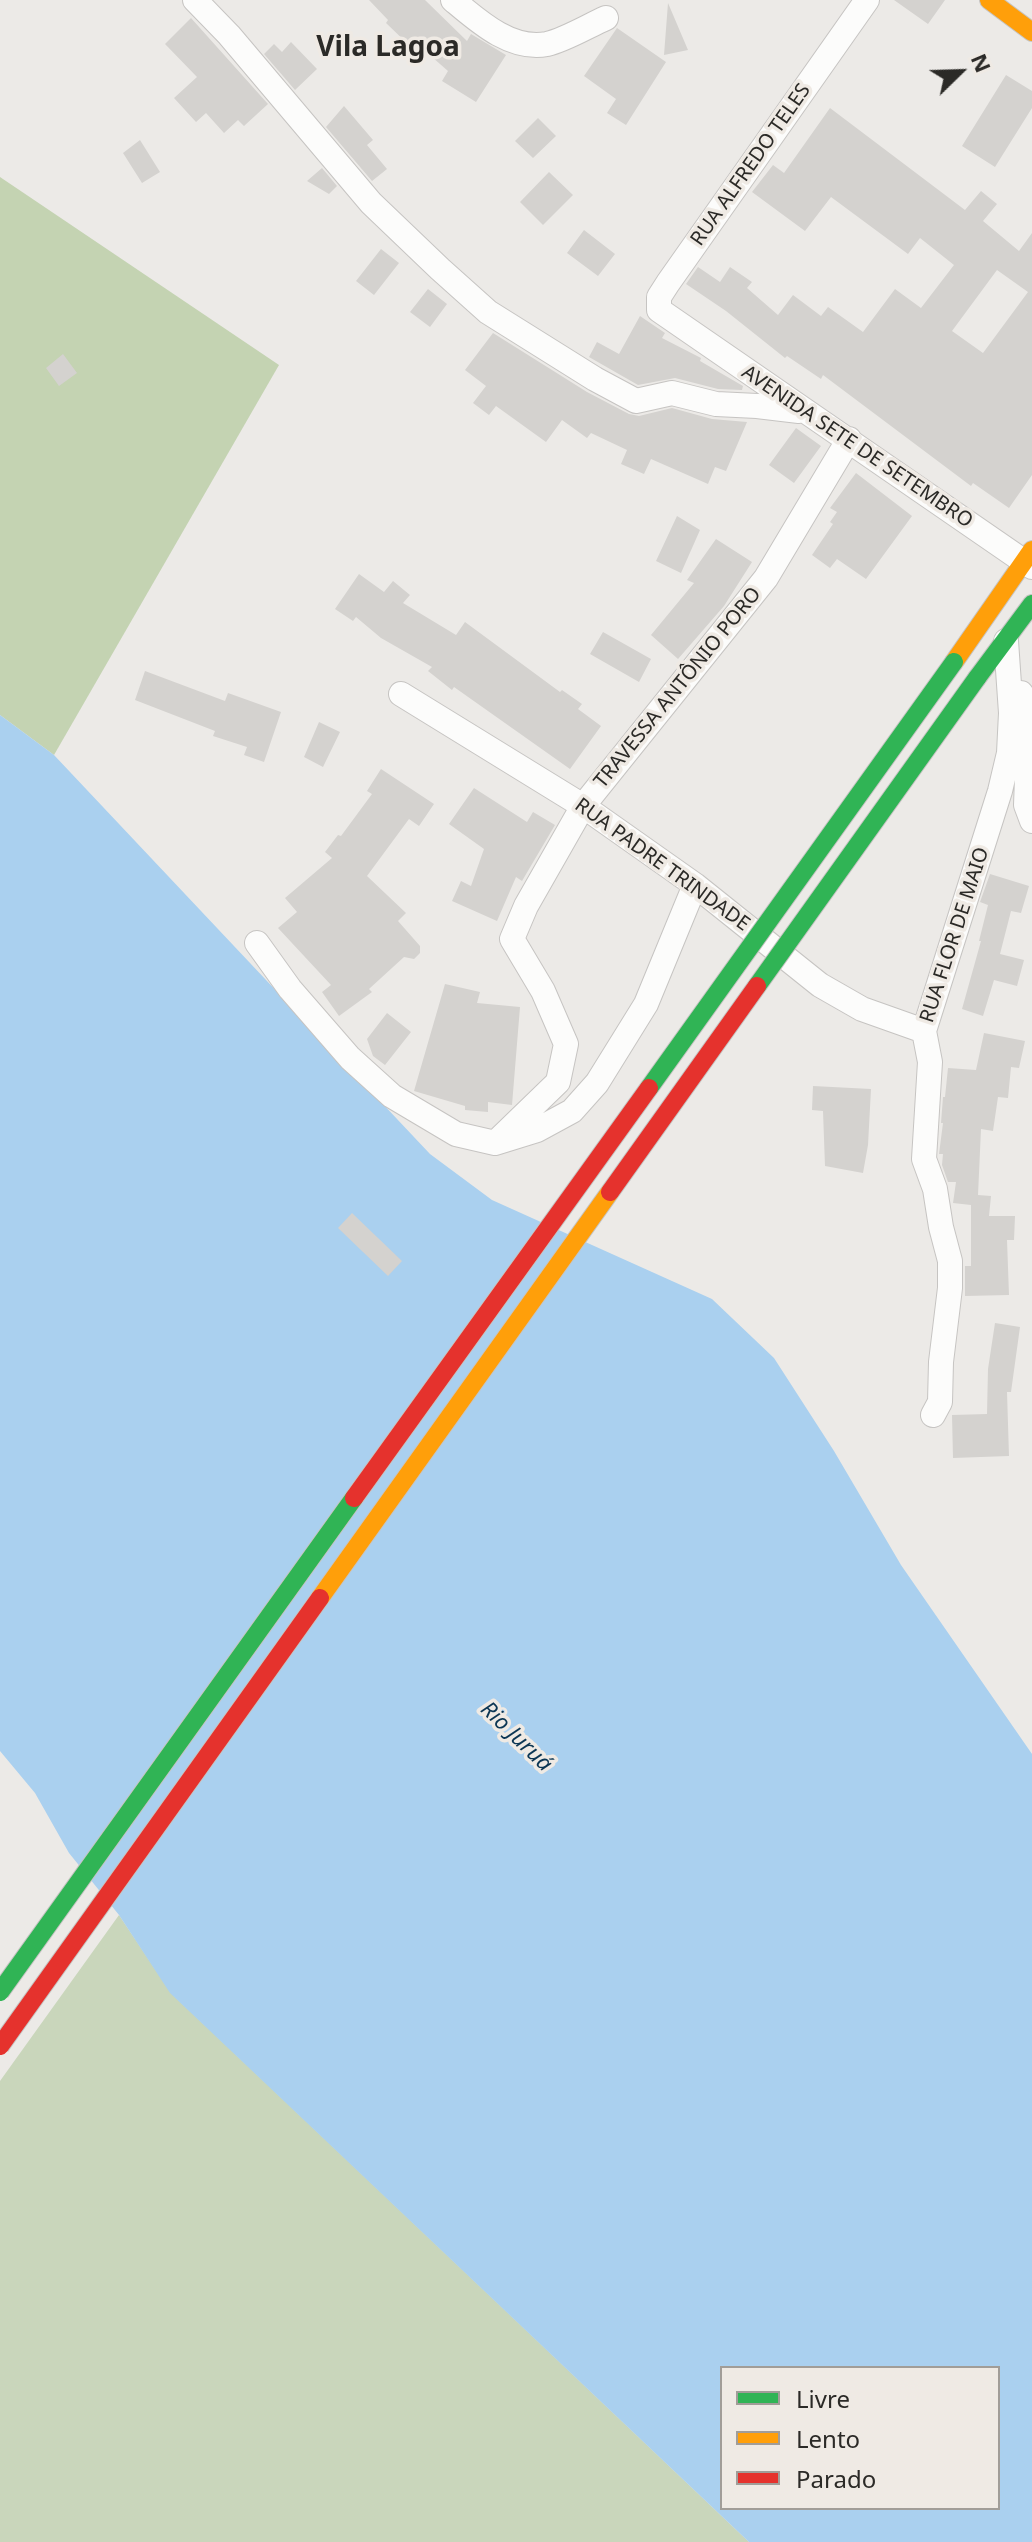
<!DOCTYPE html>
<html>
<head>
<meta charset="utf-8">
<style>
  body { margin:0 }
  #map { position:relative; width:1032px; height:2542px; overflow:hidden; background:#eceae7; font-family:"Noto Sans",sans-serif }
  canvas { display:block }
  .legend { position:absolute; left:720px; top:2366px; width:280px; height:144px; box-sizing:border-box; background:#efeae4; border:2px solid #a19d98; margin:0; padding:10px 14px; list-style:none; font-size:24px; color:#2b2a27 }
  .legend li { display:flex; align-items:center; gap:16px; height:40px }
  .legend b { width:40px; border:2px solid #a19d98 }
  .north { position:absolute; left:920px; top:32px; width:80px; height:80px; -webkit-text-stroke:6px #efeae4; paint-order:stroke; rotate:67deg; font-size:22px; font-weight:700; line-height:32px; text-align:center; color:#2b2a27 }
  .north::after { content:''; display:block; margin:auto; width:28px; height:36px; background:#2b2a27; clip-path:polygon(50% 0,100% 100%,50% 72%,0 100%) }
</style>
</head>
<body>
<div id="map">
<canvas width="1032" height="2542"></canvas>
<ul class="legend">
<li><b style="height:10px;background:#30b455"></b>Livre</li>
<li><b style="height:10px;background:#ff9f0a"></b>Lento</li>
<li><b style="height:10px;background:#e5322d"></b>Parado</li>
</ul>
<div class="north">N</div>
</div>
<script>
const ctx = document.querySelector('canvas').getContext('2d');
ctx.lineJoin = 'round';
function paint(path, color) {
  ctx.fillStyle = color;
  ctx.fill(path, 'evenodd');
}
function strokePath(path, color, width, dash) {
  ctx.strokeStyle = color;
  ctx.lineWidth = width;
  ctx.lineCap = dash ? 'butt' : 'round';
  ctx.setLineDash(dash || []);
  ctx.stroke(path);
}
function drawText(font, color, halo, rows, align = 'center') {
  ctx.font = font + ' "Noto Sans",sans-serif';
  ctx.lineWidth = 7;
  ctx.setLineDash([]);
  ctx.textBaseline = 'middle';
  ctx.strokeStyle = halo;
  ctx.fillStyle = color;
  for (const [text, x, y, turn = 0] of rows) {
    ctx.save();
    ctx.translate(x, y);
    ctx.rotate((+turn || 0) * Math.PI / 180);
    ctx.textAlign = isNaN(turn) ? turn : align;
    if (halo) ctx.strokeText(text, 0, 0);
    ctx.fillText(text, 0, 0);
    ctx.restore();
  }
}
const green = new Path2D(`
  M119,1915l52,78 578,549h-749v-461z`);
const forest = new Path2D(`
  M0,177l279,188 -225,390 -54,-40z`);
const water = new Path2D(`
  M0,715l54,40 376,399 62,46 220,99 62,59 60,93 67,114 131,189v788h-283l-579,-549 -51,-78 -50,-62 -34,-60 -35,-42zM722,2368h276v140h-276z`);
const building = new Path2D(`
  M369,0h56l42,41 4,-7 35,21 -30,47 -34,-21 6,-10 -32,-28 -4,5 -26,-25 2,-3z
  M894,0h51l-17,24z
  M668,3l20,47 -24,5z
  M191,18l77,86 -24,22 -6,-6 -14,13 -18,-20 -10,9 -22,-24 23,-21 -32,-33z
  M617,28l49,34 -40,63 -19,-12 9,-14 -32,-23z
  M291,42l26,27 -22,21 -31,-36 10,-10 8,8z
  M1006,75l26,16v17l-37,59 -33,-21z
  M344,106l29,34 -6,5 20,24 -15,12 -46,-54z
  M830,108l135,102 16,-19 16,13 -14,17 36,30 13,-18v242l-23,33 -36,-25 -2,3 -148,-111 -2,4 -34,-23 -2,2 -59,-47 -40,-27 12,-17 22,15 10,-15 22,15 -5,6 31,27 15,-20 28,21 7,-9 35,25 32,-43 26,19 33,-43 -34,-27 -12,16 -77,-57 -26,34 -53,-39 21,-27 11,8zM997,270l31,22 -45,61 -31,-22z
  M538,118l18,18 -23,22 -18,-17z
  M140,140l20,32 -18,11 -19,-30z
  M322,168l15,18 -8,8 -22,-13z
  M549,172l24,23 -30,30 -23,-23z
  M584,230l31,24 -17,22 -31,-23z
  M381,249l18,14 -25,32 -18,-14z
  M428,289l19,15 -17,23 -20,-15z
  M640,316l25,17 -3,5 39,20 -1,3 43,25 -1,4 -24,-1 -43,-11 -37,7 -49,-28 8,-15 22,12z
  M493,333l94,59 42,22 10,2 33,-8 40,11 35,3 -21,49 -11,-4 -7,17 -57,-25 -7,15 -23,-10 6,-14 -36,-17 -4,5 -25,-18 -16,22 -50,-36 -7,9 -16,-12 13,-17 -21,-16z
  M63,354l14,19 -18,13 -13,-18z
  M796,428l25,18 -27,37 -25,-18z
  M856,473l56,43 -46,63 -29,-20 -7,9 -18,-13 21,-31 -3,-2 7,-10 -7,-4z
  M677,516l23,14 -19,43 -25,-12z
  M716,539l36,23 -28,44 -46,53 -27,-24 43,-52 -7,-3z
  M359,574l25,18 9,-11 17,14 -7,8 53,32 9,-13 95,70 2,-2 20,14 -4,5 23,17 -31,43 -116,-82 -2,3 -24,-19 4,-4 -51,-29 -25,-21 -3,4 -18,-12z
  M603,632l48,27 -12,23 -49,-28z
  M145,671l80,30 3,-8 53,19 -17,50 -20,-7 3,-8 -34,-11 2,-5 -80,-31z
  M319,722l21,10 -17,35 -19,-10z
  M381,769l53,35 -15,22 -10,-7 -42,57 39,37 -8,8 22,25v7l-6,6 -10,-2 -35,32 3,3 -33,24 -17,-24 9,-7 -53,-57 19,-16 -12,-14 47,-40 -7,-6 13,-17 3,1 31,-42 -5,-3z
  M474,788l53,34 6,-10 22,13 -33,56 -6,-4 -19,44 -45,-20 9,-20 10,5 13,-37 -35,-25z
  M990,874l39,12 -8,27 -10,-2 -11,43 24,6 -7,26 -23,-6 -11,36 -21,-7 19,-68h-2l9,-36 -8,-3z
  M445,984l35,8 -3,11 43,4 -8,98 -24,-3v10l-23,-2v-4l-51,-15z
  M387,1013l24,19 -26,33 -12,-9 -6,-17z
  M984,1033l41,8 -6,27 -8,-1 -3,31 -10,-1 -5,34 -12,-2 -3,66 13,1 -2,20h26l-1,24h-7l2,55 -44,1v-30h6v-61l-18,-2 3,-21h-8l-6,-17 1,-11h-4l4,-31h-2l2,-26h2l3,-29 28,2z
  M813,1086l58,3 -3,56 -5,28 -38,-7 -2,-55 -11,-1z
  M352,1213l50,48 -14,15 -50,-48z
  M995,1323l25,4 -9,65h-4l2,64 -56,2 -1,-43 35,-1 1,-45z`);
const street = new Path2D(`
  M195,0l34,35 142,168 69,66 48,43 107,67 41,22 36,-8 44,11 41,2 42,5
  M453,0c25,21 58,51 94,44 18,-4 41,-18 59,-26
  M867,0l-199,283 -9,14v13l373,257
  M1021,693l4,7 3,52 -2,53 6,16
  M401,694l182,112 112,79 125,100 42,24 62,22
  M257,943l33,46 60,69 42,38 64,38 39,9 42,-13 35,-19 25,-28 49,-79 49,-119
  M495,1143l63,-61 8,-38 -23,-53 -31,-52 14,-33 57,-100 183,-228 83,-139
  M933,1415l7,-13 1,-40 9,-74v-27l-9,-34 -6,-38 -11,-30 6,-97 -6,-31 76,-240 9,-38 2,-40 -5,-72`);
const fast = new Path2D(`
  M977,678l55,-74`);
const slow = new Path2D(`
  M989,0l43,32
  M954,662l78,-112`);
const fastBridge = new Path2D(`
  M757,986l220,-308
  M649,1088l305,-426
  M0,1992l354,-494`);
const slowBridge = new Path2D(`
  M320,1598l290,-406`);
const jamBridge = new Path2D(`
  M610,1192l147,-206
  M354,1498l295,-410
  M0,2046l320,-448`);
const streetNames = [
  ["RUA ALFREDO TELES",751,165,-55],
  ["AVENIDA SETE DE SETEMBRO",857,447,34],
  ["TRAVESSA ANTÔNIO PORO",678,688,-51],
  ["RUA PADRE TRINDADE",662,865,36],
  ["RUA FLOR DE MAIO",955,935,-72]
];
const waterNames = [
  ["Rio Juruá",516,1737,44]
];
const districtNames = [
  ["Vila Lagoa",388,48]
];
paint(green, '#c9d6bb');
paint(forest, '#c4d3b2');
paint(water, '#aad0ef');
paint(building, '#d4d2cf');
strokePath(street, '#c6c4c2', 26);
strokePath(fast, '#c6c4c2', 20);
strokePath(slow, '#c6c4c2', 20);
strokePath(street, '#fcfcfb', 24);
strokePath(fast, '#30b455', 18);
strokePath(slow, '#ff9f0a', 18);
strokePath(fastBridge, '#c6c4c2', 20, []);
strokePath(slowBridge, '#c6c4c2', 20, []);
strokePath(jamBridge, '#c6c4c2', 20, []);
strokePath(fastBridge, '#30b455', 18);
strokePath(slowBridge, '#ff9f0a', 18);
strokePath(jamBridge, '#e5322d', 18);
drawText('20px', '#2b2a27', '#efeae4', streetNames);
drawText('italic 22px', '#0b3654', '#efeae4', waterNames);
drawText('bold 28px', '#2b2a27', '#efeae4', districtNames);
</script>
</body>
</html>
